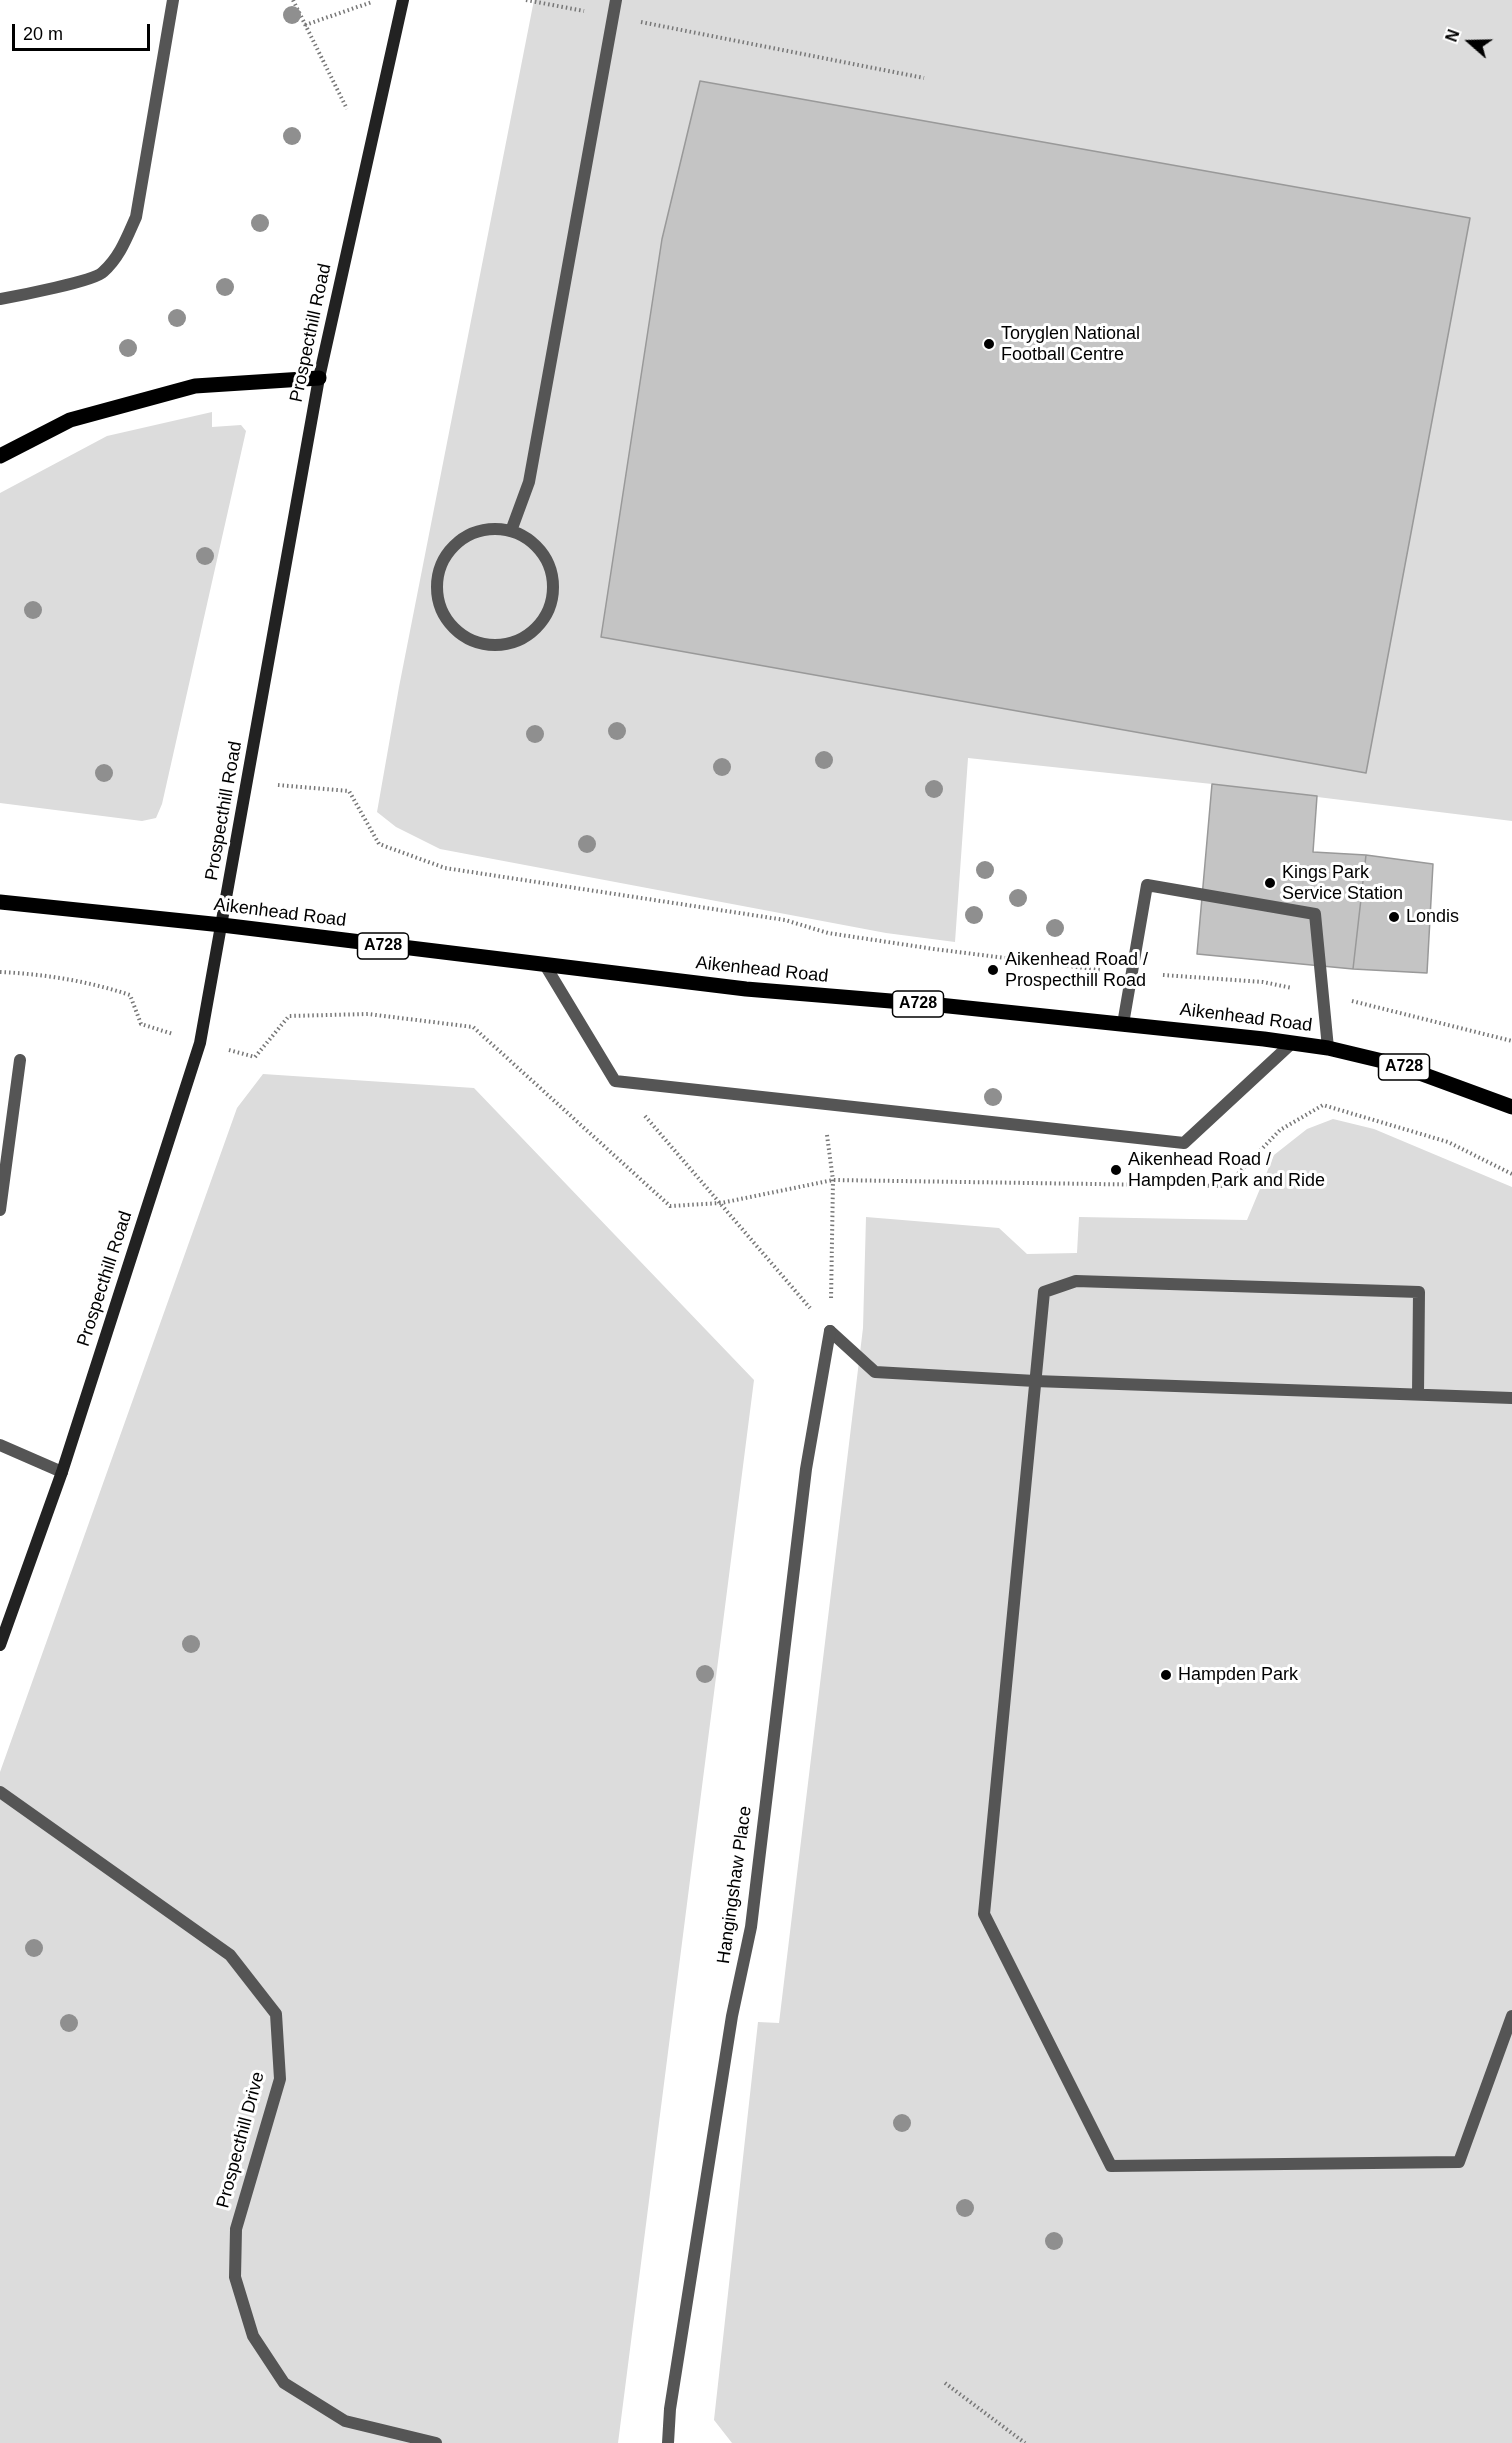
<!DOCTYPE html>
<html>
<head>
<meta charset="utf-8">
<style>
  body { margin:0 }
  #map { position:relative; width:1512px; height:2443px; overflow:hidden; background:#fff; font-family:Arial,sans-serif }
  canvas { display:block }
  .north { position:absolute; left:1440px; top:12px; width:60px; height:60px; -webkit-text-stroke:4px #fff; paint-order:stroke; rotate:290deg; font-size:16px; font-weight:700; line-height:24px; text-align:center; color:#000 }
  .north::after { content:''; display:block; margin:auto; width:21px; height:27px; background:#000; clip-path:polygon(50% 0,100% 100%,50% 72%,0 100%) }
  .scale { position:absolute; left:12px; top:24px; width:138px; height:27px; box-sizing:border-box; border:3px solid #000; border-top:0; padding-left:8px; font-size:18px; line-height:21px; white-space:nowrap; color:#000; -webkit-text-stroke:4px #fff; paint-order:stroke }
</style>
</head>
<body>
<div id="map">
<canvas width="1512" height="2443"></canvas>
<div class="north">N</div>
<div class="scale">20 m</div>
</div>
<script>
const ctx = document.querySelector('canvas').getContext('2d');
ctx.lineJoin = 'round';
function paint(path, color) {
  ctx.fillStyle = color;
  ctx.fill(path, 'evenodd');
}
function strokePath(path, color, width, dash) {
  ctx.strokeStyle = color;
  ctx.lineWidth = width;
  ctx.lineCap = dash ? 'butt' : 'round';
  ctx.setLineDash(dash || []);
  ctx.stroke(path);
}
function drawText(font, color, halo, rows, align = 'center') {
  ctx.font = font + ' Arial,sans-serif';
  ctx.lineWidth = 6;
  ctx.setLineDash([]);
  ctx.textBaseline = 'middle';
  ctx.strokeStyle = halo;
  ctx.fillStyle = color;
  for (const [text, x, y, turn = 0] of rows) {
    ctx.save();
    ctx.translate(x, y);
    ctx.rotate((+turn || 0) * Math.PI / 180);
    ctx.textAlign = isNaN(turn) ? turn : align;
    if (halo) ctx.strokeText(text, 0, 0);
    ctx.fillText(text, 0, 0);
    ctx.restore();
  }
}
const green = new Path2D(`
  M534,0h978v821l-300,-37 -244,-26 -13,184 -69,-9 -446,-84 -44,-22 -19,-15 22,-125z
  M212,412v15l29,-2 5,6 -84,373 -6,14 -14,3 -142,-18v-310l107,-57z
  M263,1074l211,14 280,292 -136,1063h-618v-671l237,-664z
  M1333,1119l41,10 138,58v1256h-780l-18,-23 44,-398 21,1 84,-695 3,-111 133,11 28,26 50,-1 2,-36 168,3 27,-65 33,-26z`);
const building = new Path2D(`
  M700,81l770,137 -104,555 -765,-136 61,-398z
  M1212,784l105,12 -4,56 53,3 -13,114 -156,-15z
  M1366,855l67,9 -6,109 -74,-4z`);
const path = new Path2D(`
  M293,0l54,109
  M526,0l58,11
  M641,22l283,56
  M305,25l67,-23
  M278,785l71,6 30,53 66,24 340,52 43,13 106,16 167,21
  M0,972c44,2 88,9 130,23l11,29 32,10
  M1163,975l100,7 29,6
  M1352,1001l160,40
  M229,1050l26,7 34,-41 79,-2 105,13 197,179 51,-3 112,-23 393,6 54,-56 43,-25 125,37 64,32
  M645,1116l165,192
  M827,1135l6,45 -2,121
  M945,2383l80,60`);
const lane = new Path2D(`
  M0,299c17,-3 95,-18 103,-27 17,-15 24,-35 33,-55l37,-217
  M437 587a58 58 0 1 1 116 0a58 58 0 1 1-116 0Z
  M511,531l18,-49 87,-482
  M545,965l70,116 569,62 108,-100
  M1123,1024l24,-139 168,29 13,134
  M0,1210l20,-150
  M830,1331l45,41 160,9 477,17
  M1418,1394l1,-102 -343,-11 -32,11 -60,622 127,252 348,-4 53,-146
  M0,1445l62,27`);
const street = new Path2D(`
  M0,1792l230,163 46,59 4,65 -44,150 -1,48 18,59 31,47 61,38 91,22
  M668,2443l2,-34 62,-393 19,-89 55,-458 24,-138`);
const secondary = new Path2D(`
  M0,1645l62,-173 138,-429 119,-665 84,-378`);
const primary = new Path2D(`
  M0,456l70,-36 125,-34 124,-8
  M0,902l222,23 524,64 193,16 325,34 64,9 67,16 117,43`);
const trees = [
  [292,15],
  [292,136],
  [260,223],
  [225,287],
  [177,318],
  [128,348],
  [205,556],
  [33,610],
  [617,731],
  [535,734],
  [824,760],
  [722,767],
  [104,773],
  [934,789],
  [587,844],
  [985,870],
  [1018,898],
  [974,915],
  [1055,928],
  [993,1097],
  [191,1644],
  [705,1674],
  [34,1948],
  [69,2023],
  [902,2123],
  [965,2208],
  [1054,2241]
];
const markers = [
  [989,344,6,"#000"],
  [1270,883,6,"#000"],
  [1394,917,6,"#000"],
  [993,970,6,"#000"],
  [1116,1170,6,"#000"],
  [1166,1675,6,"#000"]
];
const shields = [
  [383,946,51],
  [918,1004,51],
  [1404,1067,51]
];
const shieldNames = [
  ["A728",383,946],
  ["A728",918,1004],
  ["A728",1404,1067]
];
const streetNames = [
  ["Prospecthill Road",311,333,-78],
  ["Prospecthill Road",224,811,-80],
  ["Aikenhead Road",280,913,7],
  ["Aikenhead Road",762,970,6],
  ["Aikenhead Road",1246,1018,7],
  ["Prospecthill Road",105,1279,-72],
  ["Hangingshaw Place",735,1885,-82],
  ["Prospecthill Drive",241,2140,-75]
];
const poiNames = [
  ["Toryglen National",1001,334],
  ["Football Centre",1001,355],
  ["Kings Park",1282,873],
  ["Service Station",1282,894],
  ["Londis",1406,917],
  ["Aikenhead Road /",1005,960],
  ["Prospecthill Road",1005,981],
  ["Aikenhead Road /",1128,1160],
  ["Hampden Park and Ride",1128,1181],
  ["Hampden Park",1178,1675]
];
paint(green, '#dcdcdc');
paint(building, '#c4c4c4');
strokePath(building, '#999', 1.5);
strokePath(path, '#777', 4, [1.5, 3]);
strokePath(lane, '#555', 12);
strokePath(street, '#555', 12);
strokePath(secondary, '#222', 12);
strokePath(primary, '#000', 15);
ctx.fillStyle = '#8f8f8f';
for (const [x, y] of trees) {
  ctx.beginPath();
  ctx.arc(x, y, 9, 0, 2 * Math.PI);
  ctx.fill();
}
for (const [x, y, r, color] of markers) {
  const dot = new Path2D();
  dot.arc(x, y, r, 0, 2 * Math.PI);
  ctx.fillStyle = color;
  ctx.fill(dot);
  strokePath(dot, '#fff', 2);
}
for (const [x, y, w] of shields) {
  const box = new Path2D();
  box.roundRect(x - w / 2, y - 13, w, 26, 4.5);
  ctx.fillStyle = '#fff';
  ctx.fill(box);
  strokePath(box, '#000', 1.5);
}
drawText('bold 16px', '#000', null, shieldNames);
drawText('18px', '#000', '#fff', streetNames);
drawText('18px', '#000', '#fff', poiNames, 'left');
</script>
</body>
</html>
